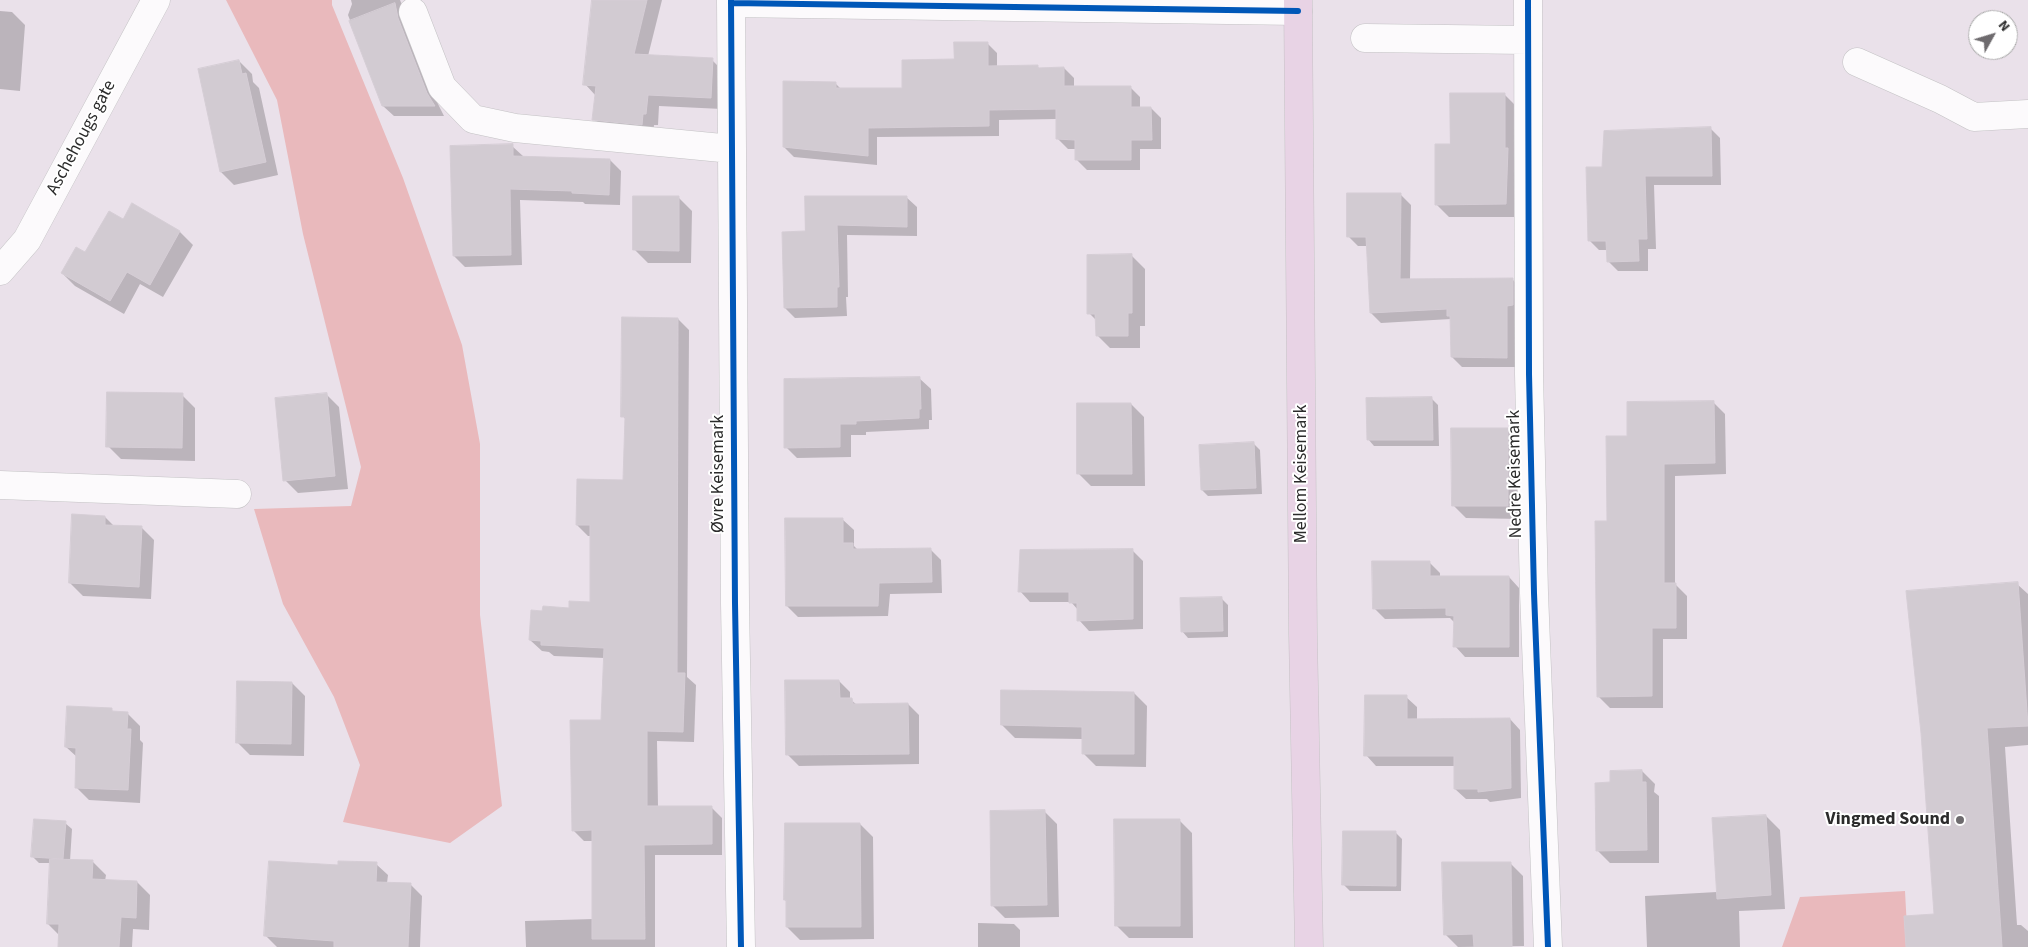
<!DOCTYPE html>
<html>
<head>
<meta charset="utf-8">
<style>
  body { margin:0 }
  #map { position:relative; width:2028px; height:947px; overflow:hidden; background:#eae1ea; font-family:"Source Sans 3",sans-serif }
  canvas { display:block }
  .north { position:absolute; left:1968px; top:10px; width:50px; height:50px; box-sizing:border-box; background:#fff; border:1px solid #aaa; border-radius:50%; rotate:51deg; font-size:14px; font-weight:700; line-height:20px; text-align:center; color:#2b2b2b }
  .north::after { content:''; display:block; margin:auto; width:18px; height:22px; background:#6e6b6e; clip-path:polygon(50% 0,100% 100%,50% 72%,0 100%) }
</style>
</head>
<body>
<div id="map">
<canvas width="2028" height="947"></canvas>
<div class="north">N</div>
</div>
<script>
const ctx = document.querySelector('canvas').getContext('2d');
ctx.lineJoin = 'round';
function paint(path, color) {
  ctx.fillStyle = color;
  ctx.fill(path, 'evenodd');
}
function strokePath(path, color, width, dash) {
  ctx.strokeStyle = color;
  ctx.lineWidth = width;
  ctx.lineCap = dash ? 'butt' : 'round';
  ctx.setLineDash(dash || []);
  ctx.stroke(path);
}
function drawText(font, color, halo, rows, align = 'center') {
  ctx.font = font + ' "Source Sans 3",sans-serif';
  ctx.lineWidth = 4;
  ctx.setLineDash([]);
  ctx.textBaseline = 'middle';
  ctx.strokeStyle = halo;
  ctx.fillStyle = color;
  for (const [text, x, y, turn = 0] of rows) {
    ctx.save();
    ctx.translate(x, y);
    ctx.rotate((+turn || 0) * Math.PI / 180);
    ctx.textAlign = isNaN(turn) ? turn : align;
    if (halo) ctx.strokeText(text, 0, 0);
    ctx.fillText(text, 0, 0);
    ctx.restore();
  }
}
const green = new Path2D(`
  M226,0h106v5l71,173 59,167 18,99v171l22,191 -52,37 -107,-21 17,-57 -26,-68 -51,-93 -29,-95 97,-3 10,-39 -58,-233 -26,-134z
  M1905,891l3,56h-126l18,-50z`);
const shadow = new Path2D(`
  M351,0h49l8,20v9l30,75 6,12h-50l-11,-10 -35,-91 4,-11z
  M597,0h65l-14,56 64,4 12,12 -2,37 -63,-3 -1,19h-4l-1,11 -47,-5 -12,-12 2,-23 -11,-12z
  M0,11l12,1 13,13 -5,66 -20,-2z
  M987,43l10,10v14l40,-1 3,3 24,-1 10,10v9h56l10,10v12l11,-1 10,10v31h-21v21h-53l-10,-10 -1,-11h-8l-10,-10 -1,-20 -58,1v16l-122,1v28l-83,-8 -10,-10 51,-64 7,7 62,-1z
  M239,61l13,13 1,8 6,6 19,87 -44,10 -13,-13z
  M1504,94l13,13 1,110h-69l-13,-13 15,-59z
  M1710,128l10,10 1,47h-67l2,64h-8v22h-30l-10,-10v-11h-9l-10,-10 14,-72z
  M512,146l12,11 86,3 11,11 -1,34 -35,-1 -2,-2 -63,-2 2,65 -57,2 -11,-11z
  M1401,195l10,10 -1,75h103l9,10 -5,77h-55l-10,-10 -1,-38 -70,4 -10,-10 -3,-67h-10l-10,-10z
  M906,197l11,10v29l-70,-1 1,62h-2l1,19 -52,2 -10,-10 22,-76z
  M679,198l13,13 -1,52h-43l-13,-13z
  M132,205l48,27 13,13 -30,52 -23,-13 -16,30 -49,-28 -13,-13 61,-52z
  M1132,256l13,13v57h-5v22h-30l-13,-13v-14l-8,-8z
  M678,319l11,11 -2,347 9,8 -2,57 -37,-1 1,66h53l11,11v37h-67v92h-129l-1,-26 69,-2 -1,-78h-9l-11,-11 29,-109 3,-63 -51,-2 -5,-4 -7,-1 -12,-11 14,-28 26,-3 22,-6v-67h-4l-11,-11 47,-44 2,-61 -3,-4z
  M919,378l12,11 1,31h-3v9l-63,3v3h-15v22l-54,1 -11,-11z
  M326,394l13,13 9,82 -50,4 -13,-13z
  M182,395l13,13v53l-74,-2 -13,-13z
  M1432,399l6,6 1,41h-65l-6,-7z
  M1713,402l12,12 1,60 -51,2v108l12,12v43h-24v69h-53l-12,-12 10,-174 21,-85z
  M1131,404l13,13 1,69h-54l-13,-13z
  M1508,429l13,13v77l-55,-1 -13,-13z
  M1253,443l7,7 2,44 -54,2 -6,-6z
  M105,517l9,9 27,1 13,13 -3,59 -68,-3 -13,-13z
  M842,519l12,11v16l5,5 71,-2 11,11 1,33 -52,1 -2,22 -90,1 -11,-11z
  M1132,550l11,11v68l-54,2 -10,-11v-9l-8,-9h-41l-10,-11z
  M1429,562l11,11v4h69l10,11v69h-54l-10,-11v-23l-5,-5 -65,1 -11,-11z
  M2017,584l11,10v151l-23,2 12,178h4l7,6v16h-121l28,-32z
  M1222,599l6,6v32l-40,1 -6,-7z
  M839,681l11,11v7l7,6 51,-1 11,11v49l-120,2 -12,-12z
  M292,683l13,13 -1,60 -54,-1 -13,-13z
  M1134,693l13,13 -1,61 -50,-1 -13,-13v-14l-68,-1 -13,-13z
  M1406,697l11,10v13l93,-1 10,11 1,68 -31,4 -3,-3h-21l-11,-10v-23h-79l-10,-11z
  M111,709l3,4h13l13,13v14l3,3 -3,60 -51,-3 -13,-13 1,-30 -11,-10z
  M1642,771l13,13 -1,8 5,4v67h-49l-13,-13 15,-66z
  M1044,811l13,13 2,93 -54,1 -13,-13z
  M1766,816l14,14 5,79 -46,2 1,36h-93l-2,-51 72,-4z
  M1179,820l13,13 1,105h-64l-13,-13z
  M65,823l7,6 -2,32 23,1 13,13 -1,6 32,1 13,13 -1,35 -16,-1 -1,18h-73l1,-11 -12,-12 3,-61h-12l-7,-7z
  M860,824l13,13 1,102 -74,1 -13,-13v-25l-2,-2z
  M1395,832l7,7 -1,52h-51l-6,-6z
  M1510,863l13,13 1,70 -66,1 -13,-13z
  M376,864l12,11 -1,8 23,1 12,12 -2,51h-143l-11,-11 73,-70z
  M978,923l36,1 6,6v17h-42z`);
const building = new Path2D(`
  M592,0h55l-13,54 79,4 -2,40 -63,-3 -2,19h-3l-1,11 -50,-5 4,-34 -13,-1z
  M395,3l3,15 29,75 8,13h-53l-33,-85z
  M954,42h34v24l50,-1v3l26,-1v19h67v21h20l1,33h-21v20h-56v-20l-19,-1v-30l-67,1v16l-121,2v28l-85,-9v-66l53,1v6h66v-28l52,-1z
  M239,60l3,14 4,-1 20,89 -46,10 -22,-103z
  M1450,93h55v55h3l-2,56 -71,1v-61h15z
  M1711,127l1,49h-67l2,63h-9l1,22 -32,1 -1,-21h-18l-2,-74h16l2,-36z
  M513,144v12l97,3 -1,36 -37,-2v-2l-62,-2 1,66 -58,1 -3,-110z
  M1347,193h54l-1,86 113,-1v27l-6,1v52l-56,-1 -1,-41h-3v-7l-77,4 -4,-76h-19z
  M633,196h46v55l-46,-1z
  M805,196h102v31l-70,-2 2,62h-2v20l-53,1 -2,-76 23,-1z
  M132,203l48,28 -30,54 -23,-13 -17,29 -49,-28 15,-26 9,5 24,-41 14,8z
  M1132,254v59h-4v23h-32l-1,-22h-8v-59z
  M622,317l56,1 -1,355h8l-2,59 -36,-1v75h65v38l-68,1 1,94h-53v-109l-20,1 -2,-111h31l3,-72 -63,-3v-4l-12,-1 2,-30 11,1 1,-5 26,2v-7l21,1v-77h-14l1,-46 46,1 2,-63h-4z
  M920,377l1,32h-2v9l-63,3v3h-16v23l-56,1v-69z
  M107,392l76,1 -1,55 -76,-1z
  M327,393l8,83 -52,5 -8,-83z
  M1432,397l1,43h-66l-1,-42z
  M1714,401l1,62 -51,1v119h12v45h-24v68l-55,1 -2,-176h12l-1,-85h21v-34z
  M1077,403h54l1,71h-55z
  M1451,428h57v78h-56z
  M1254,442l2,46 -55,2 -2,-45z
  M72,514l33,2v9l37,1 -3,61 -70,-4z
  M785,518h58v25h10v6l78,-1 1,34 -53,1 -1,23h-92z
  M1133,549v70l-56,2v-18h-8v-11h-51l2,-42z
  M1372,561h58v15h79v71h-56l1,-31 -8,-1v-7l-73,1z
  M2018,582l10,144 -41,2 15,219h-96l-2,-31 30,-2 -13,-181 -15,-142z
  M1222,597l1,34 -42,1 -1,-34z
  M785,680h54l1,18h12l1,6 55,-1 1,51 -123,1z
  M237,681l55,1 -1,62 -55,-1z
  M1001,690l133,2v62h-52v-27l-81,-2z
  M1365,695h42v24l103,-1 1,70 -33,4v-3h-24v-33h-90z
  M67,706l45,2v3l16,1 -1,17h4l-3,61 -53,-2 1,-40 -11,-1z
  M1642,770v12h4l1,68 -51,1 -1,-68 15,-1v-11z
  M1045,810l2,95 -56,1 -1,-95z
  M1766,815l5,80 -54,4 -5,-81z
  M34,819l32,2 -3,38 -32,-2z
  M1114,819h66v107h-65z
  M785,823h75l1,104h-75v-27h-2z
  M1343,831h53v55l-54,-1z
  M50,859l43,1 -1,19 45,2 -1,37 -15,-1 -2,30h-61l1,-23h-12z
  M269,861l69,4v-4l39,1 -1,20 35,1 -3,64h-74v-6l-70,-5z
  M1442,862h69l1,85h-38l-1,-13 -29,1z`);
const minor = new Path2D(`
  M731,0l4,603 6,344
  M1528,0l1,374 5,219 14,354
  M731,3l567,8
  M413,12l29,75 31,32 42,9 217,21
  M1365,38l162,2
  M1857,62l83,37 34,18 54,-3
  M0,271l27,-31 129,-240
  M0,485l237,9`);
const major = new Path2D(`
  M1298,0l5,634 6,313`);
const cycleway = new Path2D(`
  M731,0l4,603 6,344
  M1528,0l1,374 5,219 14,354
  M731,3l567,8`);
const markers = [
  [1960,820,5,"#6e6b6e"]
];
const streetNames = [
  ["Aschehougs gate",82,138,-62],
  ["Øvre Keisemark",719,474,-90],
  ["Mellom Keisemark",1302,474,-90],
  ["Nedre Keisemark",1516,474,-91]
];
const poiNames = [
  ["Vingmed Sound",1950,820]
];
paint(green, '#e9b9bc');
paint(shadow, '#0003');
paint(building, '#d2cbd2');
strokePath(building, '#d5cdd5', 1);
strokePath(minor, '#c3c2c4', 29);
strokePath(major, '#c5c2c5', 29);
strokePath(minor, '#fcfafc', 28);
strokePath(major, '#e8d3e5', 28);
strokePath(cycleway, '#0057b8', 6);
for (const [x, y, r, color] of markers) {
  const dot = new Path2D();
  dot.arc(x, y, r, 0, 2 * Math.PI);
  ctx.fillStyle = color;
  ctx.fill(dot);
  strokePath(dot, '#fff', 2);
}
drawText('18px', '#2b2b2b', '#fff', streetNames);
drawText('bold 18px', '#2b2b2b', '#fff', poiNames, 'right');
</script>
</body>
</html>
